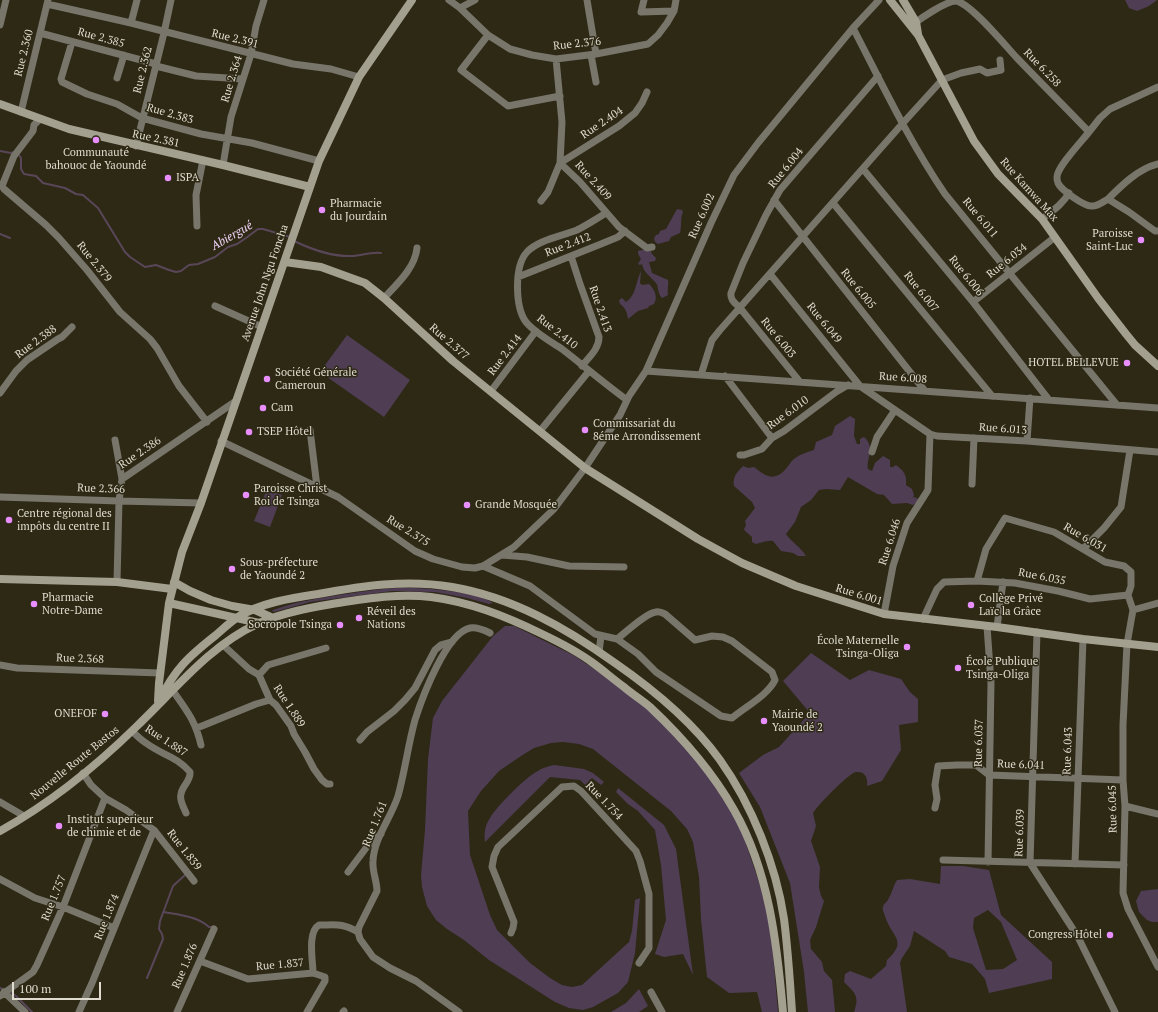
<!DOCTYPE html>
<html>
<head>
<meta charset="utf-8">
<style>
  body { margin:0 }
  #map { position:relative; width:1158px; height:1012px; overflow:hidden; background:#2e2915; font-family:"PT Serif",serif }
  canvas { display:block }
  .scale { position:absolute; left:12px; top:982px; width:89px; height:18px; box-sizing:border-box; border:2px solid #dfdccf; border-top:0; padding-left:5px; font-size:12px; line-height:14px; white-space:nowrap; color:#dfdccf; -webkit-text-stroke:3px #2e2915; paint-order:stroke }
</style>
</head>
<body>
<div id="map">
<canvas width="1158" height="1012"></canvas>
<div class="scale">100 m</div>
</div>
<script>
const ctx = document.querySelector('canvas').getContext('2d');
ctx.lineJoin = 'round';
function paint(path, color) {
  ctx.fillStyle = color;
  ctx.fill(path, 'evenodd');
}
function strokePath(path, color, width, dash) {
  ctx.strokeStyle = color;
  ctx.lineWidth = width;
  ctx.lineCap = dash ? 'butt' : 'round';
  ctx.setLineDash(dash || []);
  ctx.stroke(path);
}
function drawText(font, color, halo, rows, align = 'center') {
  ctx.font = font + ' "PT Serif",serif';
  ctx.lineWidth = 3;
  ctx.setLineDash([]);
  ctx.textBaseline = 'middle';
  ctx.strokeStyle = halo;
  ctx.fillStyle = color;
  for (const [text, x, y, turn = 0] of rows) {
    ctx.save();
    ctx.translate(x, y);
    ctx.rotate((+turn || 0) * Math.PI / 180);
    ctx.textAlign = isNaN(turn) ? turn : align;
    if (halo) ctx.strokeText(text, 0, 0);
    ctx.fillText(text, 0, 0);
    ctx.restore();
  }
}
const green = new Path2D(`
  M1125,0h32l-8,6 -12,5 -8,-3z
  M677,209l5,1 1,2c-3,6 -1,14 -3,21l-9,4 -2,4 -11,3 -3,-2 -1,-4 2,-3 3,-1 1,-3 6,-2z
  M646,249h4l2,5 4,4 -1,3 -6,1 3,11 16,7c1,4 -1,9 0,15l-6,3c-5,-5 -3,-11 -6,-15 -5,-6 -13,-11 -14,-19l-2,1 -2,-1 3,-5 -3,-5v-3z
  M641,271l-1,12 2,2 7,-1c6,6 9,13 5,20l-5,2 -1,2 -10,3 -10,8c-1,-6 -2,-11 -8,-15l-1,-4 3,-2 4,4c10,-6 10,-21 15,-31z
  M347,335l63,45 -26,37 -64,-45z
  M850,416l5,3 -1,17 3,8h3v-5l4,-2c12,11 2,21 4,32l4,2 3,-8 8,-7 7,4v7h3l3,-2c8,6 11,10 10,20l6,4 2,6 -1,2 4,1 2,2 -1,2 -5,3 -6,-2 -15,1 -8,-9 -7,-1 -29,-17 -8,13 -14,-1 -7,1 -8,10 -10,7 -6,15 -9,12c5,8 15,13 20,22h-8l-5,-3 -12,-2 -8,-10c-7,-1 -11,2 -17,3l-4,-2v-5l-7,-6 -1,-2 2,-4 -1,-4 10,-13 -3,-6 -18,-16c-2,-9 4,-15 9,-20l5,2 6,-1c10,8 19,15 30,4 4,-4 6,-9 10,-12 6,-5 14,-7 20,-9l2,-8 16,-7 3,-9z
  M267,489l15,6 -12,32 -16,-6z
  M395,588c22,-1 80,3 98,15l-4,1 -22,-6 -32,-6 -43,-1 -82,11 -36,10 -2,-1 1,-1c24,-9 48,-12 73,-16 16,-2 32,-5 49,-6z
  M505,626h9l59,29 23,15 50,38 30,27 32,39 33,55 23,68 7,35 7,80h-16l-5,-20 -28,1 -22,-16 -6,-58 -2,-42 -6,-35 -6,-13 -16,-18 -78,-62 -14,-5 -16,-2 -12,1 -17,5 -13,8 -22,15 -18,20 -13,20 2,44 20,60 7,15 33,33 20,15 12,7 10,2 10,-2 47,-43 3,-11 3,-31 5,-2 -5,55 -7,29 -10,11 -25,14 -10,3 -14,-2 -14,-6 -66,-42 -25,-20 -17,-11 -11,-9 -9,-14 -5,-19 -1,-12 4,-45 3,-71 5,-41 9,-17 51,-65z
  M811,653l39,27 19,-10 32,9 9,13 8,7v23l-19,3 2,25 -19,31 -15,5c1,-7 -1,-15 -11,-14 -7,1 -39,34 -43,41l3,13 -5,15 9,26 -1,20 2,9 3,5 -8,26 -6,13 1,9 11,13 2,9 8,9 3,32h-27l-4,-40 -14,-89 -30,-76 -21,-34 24,-18 16,-8 31,-34 -27,-32z
  M554,765l30,4 9,4 11,9 -3,3 -9,-7 -7,7 -5,-5 -30,-3 -65,65c-1,-9 0,-17 5,-24 6,-11 35,-40 46,-46 6,-4 12,-6 18,-7z
  M618,788l46,37 12,24 17,126 -10,-21 -19,3 -9,-3 11,-34 -5,-55 -6,-35 -17,-19 -10,-7 -12,-12z
  M941,866h22l26,4 12,45 51,47v17l-63,14 -4,-14 -13,-15 -23,-7 -4,-6 -31,-20 -4,15 -8,12 -2,5 7,49h-53c6,-16 1,-19 -10,-30l1,-8 5,-3 21,8 15,-13 1,-6c22,-20 4,-23 -2,-44 -1,-3 -3,-7 -2,-9 0,-3 4,-5 5,-7 4,-7 5,-14 9,-20l13,-1 30,5zM988,910l13,12 16,38 -14,9 -17,1 -13,-42 1,-10z
  M1158,889v33h-6l-5,-2 -8,-8 -3,-11 5,-10z
  M639,989l9,17 -9,6h-28l15,-9z`);
const stream = new Path2D(`
  M0,151l11,2 3,-1
  M18,154l3,4v11l3,5 12,2 7,7 22,5 11,6 7,1 15,13 27,44 5,5 15,10 11,-2 13,5 7,2 5,-1 8,-6 9,-1 17,-7 13,-10 9,-3 9,-6 12,-9h5l27,8
  M0,234l10,4
  M294,241c19,9 38,16 59,15 10,-1 18,-4 28,-3
  M164,912c15,3 33,4 45,15h5
  M147,978l16,-39 -1,-5 -3,-5 1,-8 13,-35 12,-11
  M0,988l5,2
  M9,991l7,5 16,16`);
const street = new Path2D(`
  M137,0l-6,23 162,41 38,5 28,8
  M449,0l11,8 28,27 22,14 22,6 24,4 40,-5 52,-10 10,-9 9,-12 7,-12 2,-11
  M587,0l9,54
  M644,0l-3,12 33,-1
  M47,4l84,19
  M460,8l15,-8
  M0,25l6,-25
  M912,25c8,-6 35,-25 45,-24 15,4 48,44 59,56 24,25 49,50 73,75l11,-14 10,-9 48,-22
  M853,28c29,56 56,113 92,166l172,211
  M40,33l116,31
  M488,35l-27,35 47,36 52,-10
  M72,42l-11,37 1,3 25,12 30,10 25,14 59,16 51,9 67,18
  M591,55l5,27
  M556,59l6,63 -2,41 20,19 39,45 28,21 5,-1
  M156,66l40,10 47,3
  M117,78l7,-23
  M21,112l27,-112
  M40,119l-6,6 -1,6 -19,25 -12,30 2,3 42,36 13,13 28,32 33,42 30,27 7,9 22,38 28,36
  M1089,132c-7,9 -32,35 -32,45 0,2 0,4 1,6 3,7 26,23 33,23 6,1 12,-4 17,-7l21,13 26,19h3
  M136,146l28,-113 7,-33
  M223,165l8,-48 20,-63 5,-28 8,-26
  M863,169l110,133 76,98
  M1108,199c14,-14 30,-30 50,-35
  M774,200l151,191
  M541,201l7,-9 12,-29 59,-37 16,-13 7,-10 5,-11
  M833,203l159,193
  M606,213c-10,6 -19,12 -29,17 -15,6 -39,10 -50,22 -13,14 -12,55 -1,70 9,11 24,19 36,27 22,17 43,35 65,51
  M1042,219c10,-8 20,-14 27,-26
  M197,226l-1,-31 7,-35
  M571,256l9,28 19,53c0,12 -10,20 -17,29
  M770,274l90,112 70,48 7,2 90,5 131,11
  M518,277l83,-33 17,-7 7,-6
  M384,298c13,-14 31,-30 33,-50
  M973,302l82,-65
  M215,306l47,21
  M646,371l512,37
  M701,375l11,-35 8,-10 183,-207 39,-43 19,-7 19,-4 7,4 14,-3 -1,-10
  M725,376l47,62
  M800,382l-60,-74c-5,-5 -10,-8 -9,-15l12,-30 23,-48 14,-25 98,-114
  M491,391l45,-60
  M0,393l16,-22 11,-11 31,-21 4,-2 10,-10
  M310,430l7,57
  M540,431l49,-60
  M115,440l7,39 -3,22 -2,81
  M221,441l117,56 77,54 18,8 29,8 13,1 8,-2 31,-19 40,-38 31,-41 35,-53 9,-19 17,-25 65,-148 23,-48 24,-32 95,-115 26,-28
  M1027,441l3,-43
  M872,452l5,-15 18,-27
  M740,455h4l18,-6 10,-11 12,-7 52,-39 12,-7
  M122,479l114,-78
  M972,484l2,-46
  M0,497l119,4 82,2
  M1083,549l21,-21 17,-21 9,-57
  M502,555l25,2 42,9 55,1
  M483,566l47,20 65,48 22,5 21,15 18,18 65,44 11,2c13,-11 36,-23 43,-38l-3,-8 -40,-31 -9,-4 -11,-1 -17,4 -30,-26c-3,-1 -5,-3 -9,-2 -10,1 -31,21 -39,27
  M977,581l9,-32 19,-31 49,14 51,30 19,4 7,6v14l-3,9
  M1133,610l25,-7
  M884,614l9,-48 14,-43 21,-33 2,-56
  M923,619l14,-30 7,-7 33,-1 38,2 43,8 32,8 38,-4 5,15 -6,34 -4,81v55l2,26 -2,87 5,16 30,58
  M987,626l4,57 -3,179
  M997,627l6,-45
  M1037,632l-7,231 48,74 37,75
  M223,645l26,24 10,6 11,25 6,5 15,21 3,8 11,18 9,17 8,11 5,4h3
  M599,652l2,-16
  M0,665l17,3 143,5
  M259,675l9,-10 58,-17
  M173,691c14,20 22,29 28,54
  M197,728l59,-24 14,-4
  M132,731c4,4 9,9 14,12 16,12 30,13 44,29 1,9 -8,14 -9,22 -2,6 3,14 5,19
  M360,740l7,-8 27,-21 11,-11 10,-12 20,-38 6,-5 11,-3
  M83,773l8,12 14,13 21,12 28,20 40,51
  M0,802l24,14
  M1125,806l33,8
  M935,808l2,-9 -2,-14 3,-19 19,-1h19l13,10 134,5
  M943,860l181,5
  M1075,864l8,-225
  M348,872l21,-28 12,-10
  M0,879l35,19 28,9 51,21
  M511,933l2,-5 1,-6 -22,-55 2,-11 4,-9 64,-60 12,-1 7,5 55,60 4,10 9,33v54l-10,15
  M200,961l48,18 65,-6 12,4v4l-18,31
  M313,973c0,-12 -6,-41 6,-48 19,0 22,-2 39,7
  M4,992l21,20
  M651,992l11,20
  M0,996l33,-24 4,-7 26,-58 42,-109
  M79,1012l13,-29 62,-153
  M177,1012l37,-83
  M343,1012l1,-1
  M459,1012l-43,-31 -26,-13 -17,-11 -13,-18 -2,-7 1,-5 18,-36c0,-10 -5,-20 -4,-30 1,-23 18,-43 25,-65 7,-25 10,-51 17,-76 7,-22 31,-87 55,-92 7,-1 14,2 20,5`);
const secondary = new Path2D(`
  M890,0l28,35 56,106 24,33 44,45 56,79 28,36 9,11 23,21
  M903,0l13,22 2,12
  M0,104l69,25 154,36 87,22
  M285,262l36,5 44,16 19,15 69,63 132,107 113,71 44,24 54,23 88,28 113,13 86,12 75,8
  M0,579l117,3 55,7
  M174,582l16,9 21,9 21,6 23,4 18,8
  M169,603l90,20
  M158,701l1,-18 10,-80 13,-51 19,-49 118,-342 40,-84 53,-77
  M159,701c16,-32 29,-44 57,-66 7,-6 14,-13 22,-18 22,-14 53,-19 80,-23 44,-8 88,-15 134,-7 60,10 114,41 163,76 39,27 77,58 105,97 32,45 56,105 64,159 4,31 6,62 8,93
  M0,831c49,-27 96,-65 136,-104 38,-36 73,-81 121,-103 24,-11 50,-16 75,-20 32,-5 66,-11 99,-7 39,5 74,19 109,36 19,9 37,18 53,30 11,8 20,16 31,24 8,7 18,13 26,20 33,31 62,64 84,103 35,61 43,133 49,202`);
const markers = [
  [96,140,4,"#e88eff"],
  [168,178,4,"#e88eff"],
  [322,210,4,"#e88eff"],
  [1141,240,4,"#e88eff"],
  [1127,363,4,"#e88eff"],
  [267,379,4,"#e88eff"],
  [263,408,4,"#e88eff"],
  [585,430,4,"#e88eff"],
  [249,432,4,"#e88eff"],
  [246,495,4,"#e88eff"],
  [467,505,4,"#e88eff"],
  [9,520,4,"#e88eff"],
  [232,569,4,"#e88eff"],
  [34,604,4,"#e88eff"],
  [971,605,4,"#e88eff"],
  [359,618,4,"#e88eff"],
  [340,625,4,"#e88eff"],
  [907,647,4,"#e88eff"],
  [958,668,4,"#e88eff"],
  [105,714,4,"#e88eff"],
  [764,721,4,"#e88eff"],
  [59,826,4,"#e88eff"],
  [1110,935,4,"#e88eff"]
];
const streetNames = [
  ["Rue 2.385",101,38,15],
  ["Rue 2.391",235,39,14],
  ["Rue 2.376",577,44,-6],
  ["Rue 2.360",24,53,-76],
  ["Rue 6.258",1042,68,46],
  ["Rue 2.362",143,70,-76],
  ["Rue 2.364",232,79,-73],
  ["Rue 2.383",170,114,16],
  ["Rue 2.404",602,123,-34],
  ["Rue 2.381",156,139,12],
  ["Rue 6.004",786,168,-51],
  ["Rue 2.409",593,181,48],
  ["Rue Kamwa Max",1029,190,48],
  ["Rue 6.002",702,216,-66],
  ["Rue 6.011",980,218,50],
  ["Rue 2.412",568,245,-21],
  ["Rue 6.034",1007,261,-39],
  ["Rue 2.379",94,262,51],
  ["Rue 6.006",966,276,51],
  ["Avenue John Ngu Foncha",265,283,-71],
  ["Rue 6.005",858,289,51],
  ["Rue 6.007",921,292,51],
  ["Rue 2.413",600,309,71],
  ["Rue 6.049",824,323,51],
  ["Rue 2.410",557,332,38],
  ["Rue 6.003",778,338,51],
  ["Rue 2.388",36,342,-36],
  ["Rue 2.377",449,342,41],
  ["Rue 2.414",505,355,-53],
  ["Rue 6.008",903,378,4],
  ["Rue 6.010",788,413,-36],
  ["Rue 6.013",1003,429,4],
  ["Rue 2.386",140,453,-34],
  ["Rue 2.366",101,489,2],
  ["Rue 2.375",408,531,32],
  ["Rue 6.031",1085,538,30],
  ["Rue 6.046",890,542,-72],
  ["Rue 6.035",1042,577,11],
  ["Rue 6.001",859,595,17],
  ["Rue 2.368",80,659,2],
  ["Rue 1.889",289,706,57],
  ["Rue 1.887",166,741,33],
  ["Rue 6.037",979,743,-89],
  ["Rue 6.043",1068,751,-88],
  ["Nouvelle Route Bastos",75,763,-39],
  ["Rue 6.041",1021,765,2],
  ["Rue 1.754",604,801,46],
  ["Rue 6.045",1113,809,-91],
  ["Rue 1.761",375,824,-68],
  ["Rue 6.039",1020,833,-88],
  ["Rue 1.839",184,850,52],
  ["Rue 1.757",54,898,-68],
  ["Rue 1.874",107,917,-68],
  ["Rue 1.837",280,965,-5],
  ["Rue 1.876",185,966,-67]
];
const poiNames = [
  ["Communauté",96,153,"center"],
  ["bahouoc de Yaoundé",96,166,"center"],
  ["ISPA",176,178],
  ["Pharmacie",330,204],
  ["du Jourdain",330,217],
  ["Paroisse",1133,234,"right"],
  ["Saint-Luc",1133,247,"right"],
  ["HOTEL BELLEVUE",1119,363,"right"],
  ["Société Générale",275,373],
  ["Cameroun",275,386],
  ["Cam",271,408],
  ["Commissariat du",593,424],
  ["8éme Arrondissement",593,437],
  ["TSEP Hôtel",257,432],
  ["Paroisse Christ",254,489],
  ["Roi de Tsinga",254,502],
  ["Grande Mosquée",475,505],
  ["Centre régional des",17,514],
  ["impôts du centre II",17,527],
  ["Sous-préfecture",240,563],
  ["de Yaoundé 2",240,576],
  ["Pharmacie",42,598],
  ["Notre-Dame",42,611],
  ["Collège Privé",979,599],
  ["Laïc la Grâce",979,612],
  ["Réveil des",367,612],
  ["Nations",367,625],
  ["Socropole Tsinga",332,625,"right"],
  ["École Maternelle",899,641,"right"],
  ["Tsinga-Oliga",899,654,"right"],
  ["École Publique",966,662],
  ["Tsinga-Oliga",966,675],
  ["ONEFOF",97,714,"right"],
  ["Mairie de",772,715],
  ["Yaoundé 2",772,728],
  ["Institut superieur",67,820],
  ["de chimie et de",67,833],
  ["Congress Hôtel",1102,935,"right"]
];
const waterNames = [
  ["Abiergué",232,236,-30]
];
paint(green, '#4f3d54');
strokePath(stream, '#594759', 2);
strokePath(street, '#78756b', 7);
strokePath(secondary, '#a4a090', 8);
for (const [x, y, r, color] of markers) {
  const dot = new Path2D();
  dot.arc(x, y, r, 0, 2 * Math.PI);
  ctx.fillStyle = color;
  ctx.fill(dot);
  strokePath(dot, '#2e2915', 1.5);
}
drawText('11px', '#dfdccf', '#2e2915', streetNames);
drawText('11px', '#dfdccf', '#2e2915', poiNames, 'left');
drawText('italic 12px', '#f0d3f8', '#2e2915', waterNames);
</script>
</body>
</html>
